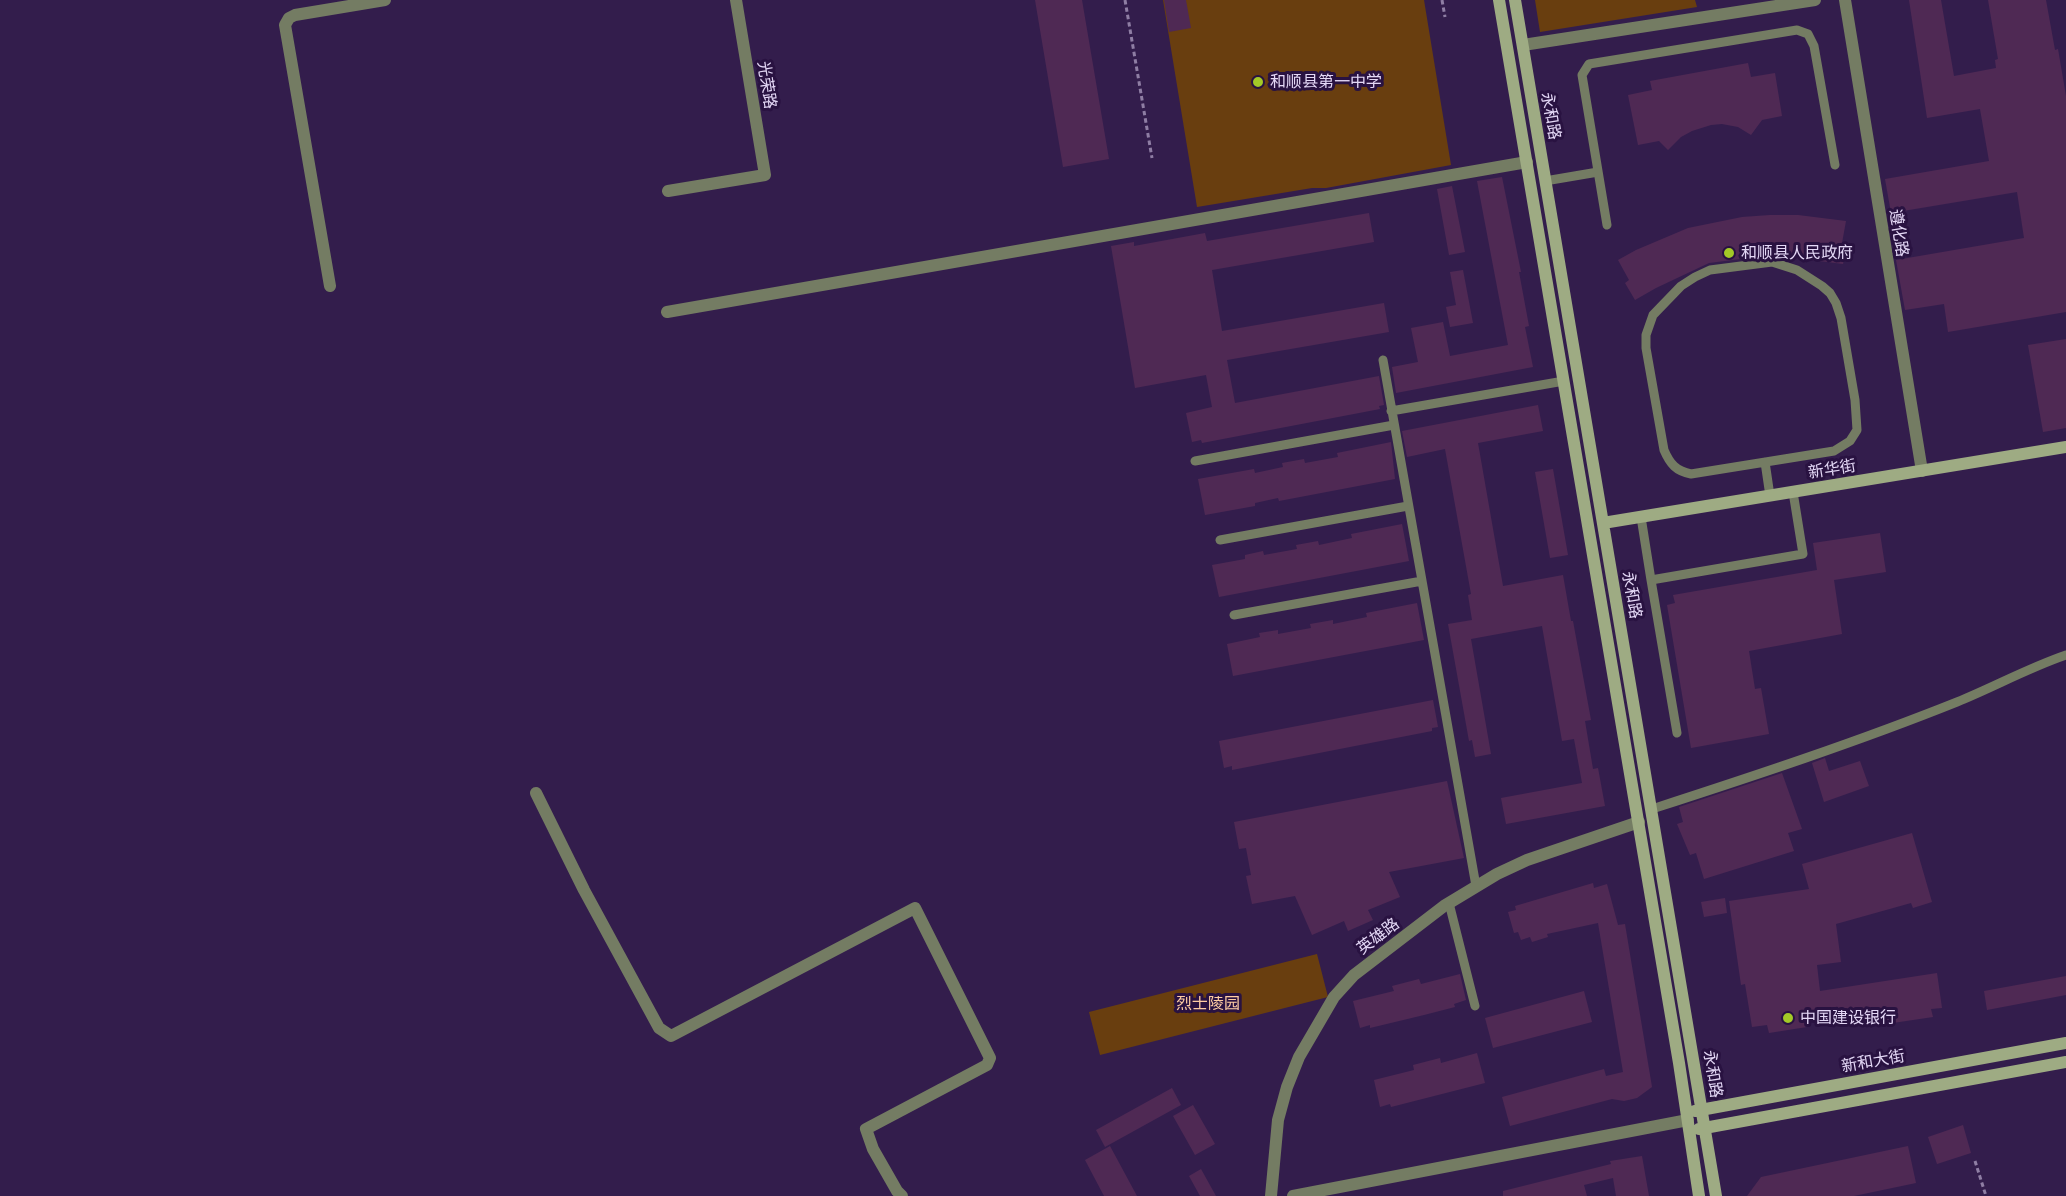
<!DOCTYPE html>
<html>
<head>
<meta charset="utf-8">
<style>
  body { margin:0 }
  canvas { display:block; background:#331d4c }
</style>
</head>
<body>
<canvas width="2066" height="1196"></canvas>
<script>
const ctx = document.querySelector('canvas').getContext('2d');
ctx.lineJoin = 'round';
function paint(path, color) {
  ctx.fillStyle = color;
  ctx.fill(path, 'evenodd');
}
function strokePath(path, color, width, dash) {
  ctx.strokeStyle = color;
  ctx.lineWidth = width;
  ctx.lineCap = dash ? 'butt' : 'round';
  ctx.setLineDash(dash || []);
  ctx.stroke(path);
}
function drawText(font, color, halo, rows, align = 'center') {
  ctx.font = font + ' Ubuntu,"Noto Sans SC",sans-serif';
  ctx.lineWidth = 6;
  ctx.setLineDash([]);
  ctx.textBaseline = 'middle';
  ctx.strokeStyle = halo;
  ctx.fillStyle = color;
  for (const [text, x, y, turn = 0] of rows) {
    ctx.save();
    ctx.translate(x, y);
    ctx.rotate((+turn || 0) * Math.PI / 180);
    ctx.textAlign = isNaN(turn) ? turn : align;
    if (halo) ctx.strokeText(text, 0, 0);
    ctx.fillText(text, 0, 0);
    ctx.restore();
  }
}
const green = new Path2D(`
  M1163,0h261l27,165 -125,23h-14l-115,19z
  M1535,0h160l2,7 -157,25z
  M1317,954l11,43 -228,58 -11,-43z`);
const building = new Path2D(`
  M1035,0h47l27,159 -46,8z
  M1164,0h22l5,28 -22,4z
  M1909,0h32l13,76 42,-8 -1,-8 3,-1 -10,-59h58l9,50 3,-1 8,47v216l-118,20 -4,-28 -39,6 -9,-50 128,-22 -7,-46 -126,21 -6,-34 104,-18 -9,-52 -53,9z
  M1748,63l3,14 24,-4 7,43 -20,4 -11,15 -13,-8 -16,-3 -11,1 -19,6 -11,6 -13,13 -9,-9 -21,4 -10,-50 24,-5 -2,-9z
  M1502,177l19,95h-2l10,54 -4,1 8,40 -137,26 -4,-26 26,-5 -7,-34 32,-6 7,34 58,-11 -31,-164z
  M1452,186l13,66 -16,3 -12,-66z
  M1369,213l5,29 -162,28 10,61 162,-28 5,29 -162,28 8,43 144,-27 5,29 -5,1 1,3 -178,34 -1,-3 -9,2 -6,-29 26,-6 -6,-32 -71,13 -24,-142 23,-4v4l71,-13 2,8z
  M1770,215h28l48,6 -4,22 5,1 -4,20 -71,-9 -63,8 -53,25 -21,12 -10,-17 4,-3 -11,-20 18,-10 52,-22 54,-11z
  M1463,270l10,53 -23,4 -4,-20 10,-2 -6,-33z
  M2066,339v89l-23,4 -15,-87z
  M1538,405l5,26 -65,12 25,143 60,-11 8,46h2l18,99 -6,1 8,48 5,-1 7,38 -99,18 -5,-26 81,-15 -8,-44 -12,2 -20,-115 -71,13 20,115 -16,3 -3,-17 -3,1 -21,-117 24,-4 -4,-25 3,-1 -26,-145 -38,8 -5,-26z
  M1391,442l4,37 -116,22 -1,-3 -23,5v3l-50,9 -7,-36 56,-10 1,4 28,-6 -1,-4 22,-4 1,4 33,-6 -1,-4z
  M1553,469l15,86 -18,3 -15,-86z
  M1402,524l7,37 -190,36 -7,-32 33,-6v-4l18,-4 1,4 33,-6 -1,-4 22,-4 1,4 33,-7 -1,-4z
  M1880,533l6,39 -52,8 8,54 -93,17 6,38 6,-1 8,46 -78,14 -24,-143 8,-2 -2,-8 144,-25 -4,-27z
  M1417,603l7,37 -191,36 -6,-32 33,-7 -1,-4 19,-3v4l33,-6 -1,-4 23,-4v4l34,-7 -1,-4z
  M1433,700l5,27 -6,1v3l-200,39v-4l-8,2 -5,-27z
  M1825,758l4,13 31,-10 9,25 -45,16 -12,-39z
  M1782,773l20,56 -14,4 6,18 -90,28 -8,-26 -6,2 -13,-31 6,-2 -4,-15z
  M1447,781l17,77 -75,14 11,25 -32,13 5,10 -25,11 -4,-10 -32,14 -17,-39 -43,8 -6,-28 5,-1 -5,-27 -7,1 -5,-27z
  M1912,833l20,69 -19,6 -2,-5 -75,21 5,38 -24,3 3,26 117,-18 5,35 -11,1 2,8 -47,7 -2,-8 -47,8 -2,-9 -29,4 1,8 -38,6 -2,-8 -15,2 -7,-43 -4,1 -12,-84 80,-12 -7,-25z
  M1593,883l1,5 13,-4 11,41 7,-1 27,163 -15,11 -13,3 -12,-2 -102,27 -8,-29 102,-28 2,7 17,-4 -25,-149 -51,11 1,3 -16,5 -2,-5 -9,3 -3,-8 -4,1 -6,-21 8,-2 -1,-4z
  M1725,898l2,15 -23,4 -3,-15z
  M1460,974l6,26 -12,4 1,3 -31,8 -54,13v-3l-10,3 -7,-27 41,-10 -2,-5 27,-7 2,5z
  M2066,976v19l-79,15 -3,-19z
  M1584,991l8,31 -99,26 -8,-30z
  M1477,1053l8,30 -94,24 -1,-3 -10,3 -6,-27 40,-10 -1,-5 27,-7 1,5z
  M1172,1088l9,17 -76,42 -9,-17z
  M1193,1105l22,39 -20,11 -22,-39z
  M1963,1125l8,28 -34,11 -9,-27z
  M1110,1146l27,50h-33l-19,-36z
  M1908,1146l8,37 -62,13h-107l14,-19z
  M1642,1156l7,40h-33l-3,-18 -29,7 3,11h-84v-5l108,-27 -1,-3z
  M1201,1169l15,27h-16l-11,-20z`);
const path = new Path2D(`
  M1125,0l27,158
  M1442,0l3,17
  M1975,1161l11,35`);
const lane = new Path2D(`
  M1545,181l53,-9
  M1607,225l-25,-150 7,-11 208,-34 11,4 6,12 21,119
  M1772,262l25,8 25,16 8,7 6,10 5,15 14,82 2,30 -7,11 -16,10 -143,23c-15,-3 -21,-10 -27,-24l-18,-102v-13l7,-20 28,-29 14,-9 15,-7z
  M1383,360l93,526
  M1391,411l173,-30
  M1195,461l199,-36
  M1765,462l5,34
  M1641,517l10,63
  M1220,540l188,-34
  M1234,615l188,-34
  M1677,733l-26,-153 152,-26 -10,-62
  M1652,809c102,-33 205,-67 305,-107 37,-15 71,-34 109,-47
  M1449,903l26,103`);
const street = new Path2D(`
  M1845,0l77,471
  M1523,45l292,-45
  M668,191l97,-16 -29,-175
  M330,286l-45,-261 4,-7 6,-3 90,-15
  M667,312l860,-150
  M536,793l48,97 75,138 12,8 244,-128 75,150 -3,7 -121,64 7,20 24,42 5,5
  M1271,1196l7,-76 9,-33 12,-30 35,-60 20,-22 90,-69 53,-32 30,-14 112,-38
  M1293,1196l395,-76`);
const secondary = new Path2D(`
  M1499,0l180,1063 20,133
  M1515,0l201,1196
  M1603,523l463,-76
  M1695,1111l371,-68
  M1699,1129l367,-67`);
const markers = [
  [1258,82,6,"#a3c927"],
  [1729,253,6,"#a3c927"],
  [1788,1018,6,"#a3c927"]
];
const poiNames = [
  ["和顺县第一中学",1270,82],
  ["和顺县人民政府",1741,253],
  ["中国建设银行",1800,1018]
];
const streetNames = [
  ["光荣路",767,85,81],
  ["永和路",1551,116,80],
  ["遵化路",1899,233,81],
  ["新华街",1832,469,-9],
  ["永和路",1632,595,80],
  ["英雄路",1378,936,-37],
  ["新和大街",1873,1061,-10],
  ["永和路",1713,1074,81]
];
const parkNames = [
  ["烈士陵园",1208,1004]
];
paint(green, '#693e0f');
paint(building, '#4f2954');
strokePath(path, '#8f7ea4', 3, [4.5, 3]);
strokePath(lane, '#747c63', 9);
strokePath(street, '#747c63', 12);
strokePath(secondary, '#9eab83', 12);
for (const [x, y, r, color] of markers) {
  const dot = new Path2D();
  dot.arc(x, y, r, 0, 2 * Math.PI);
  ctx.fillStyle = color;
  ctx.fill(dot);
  strokePath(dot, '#291241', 2);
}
drawText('16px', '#e4d8f6', '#291241', poiNames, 'left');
drawText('16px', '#e4d8f6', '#291241', streetNames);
drawText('16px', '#fecda3', '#291241', parkNames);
</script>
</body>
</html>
